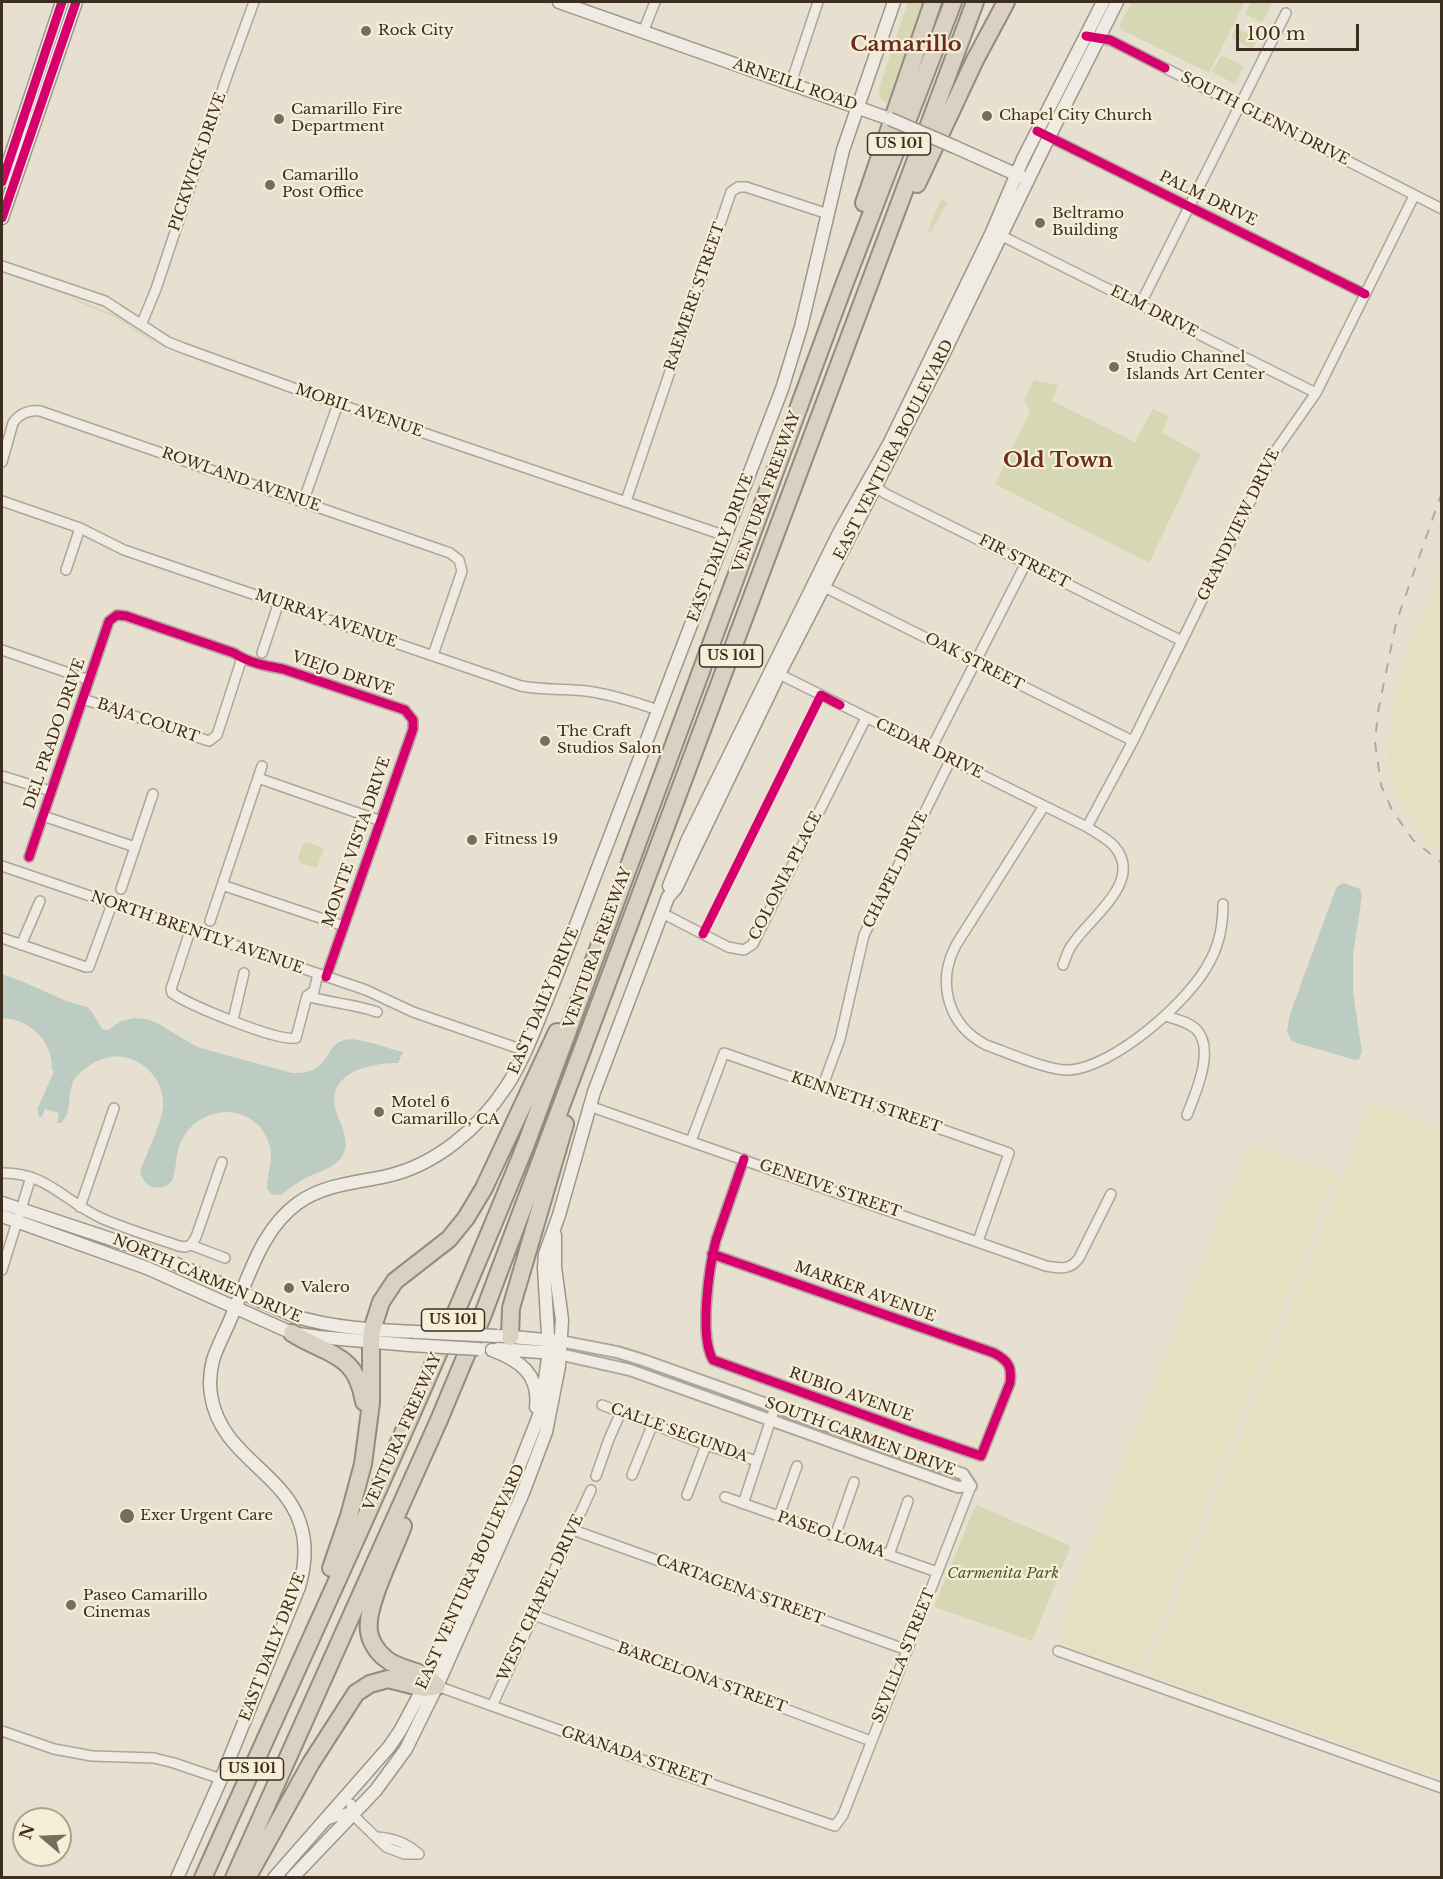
<!DOCTYPE html>
<html>
<head>
<meta charset="utf-8">
<style>
  body { margin:0 }
  #map { position:relative; width:1443px; height:1879px; overflow:hidden; background:#e7e0d1; font-family:"Libre Baskerville",serif }
  canvas { display:block }
  .frame { position:absolute; inset:0; border:3px solid #3d2e20; pointer-events:none }
  .north { position:absolute; left:12px; top:1807px; width:60px; height:60px; box-sizing:border-box; background:#f7eed8; border:2px solid #ada18e; border-radius:50%; rotate:289deg; font-size:16px; font-weight:700; line-height:24px; text-align:center; color:#3d2e20 }
  .north::after { content:''; display:block; margin:auto; width:21px; height:27px; background:#786c5e; clip-path:polygon(50% 0,100% 100%,50% 72%,0 100%) }
  .scale { position:absolute; left:1236px; top:24px; width:123px; height:27px; box-sizing:border-box; border:3px solid #3d2e20; border-top:0; padding-left:8px; font-size:18px; line-height:21px; white-space:nowrap; color:#3d2e20; -webkit-text-stroke:4px #f7eed8; paint-order:stroke }
</style>
</head>
<body>
<div id="map">
<canvas width="1443" height="1879"></canvas>
<div class="frame"></div>
<div class="north">N</div>
<div class="scale">100 m</div>
</div>
<script>
const ctx = document.querySelector('canvas').getContext('2d');
ctx.lineJoin = 'round';
function paint(path, color) {
  ctx.fillStyle = color;
  ctx.fill(path, 'evenodd');
}
function strokePath(path, color, width, dash) {
  ctx.strokeStyle = color;
  ctx.lineWidth = width;
  ctx.lineCap = dash ? 'butt' : 'round';
  ctx.setLineDash(dash || []);
  ctx.stroke(path);
}
function drawText(font, color, halo, rows, align = 'center') {
  ctx.font = font + ' "Libre Baskerville",serif';
  ctx.lineWidth = 4.5;
  ctx.setLineDash([]);
  ctx.textBaseline = 'middle';
  ctx.strokeStyle = halo;
  ctx.fillStyle = color;
  for (const [text, x, y, turn = 0] of rows) {
    ctx.save();
    ctx.translate(x, y);
    ctx.rotate((+turn || 0) * Math.PI / 180);
    ctx.textAlign = isNaN(turn) ? turn : align;
    if (halo) ctx.strokeText(text, 0, 0);
    ctx.fillText(text, 0, 0);
    ctx.restore();
  }
}
const farmland = new Path2D(`
  M1441,562v288l-12,-4 -35,-54 -7,-26 9,-80z
  M1372,1102l69,25v651l-288,-101 -5,-10z
  M1255,1145l82,29 -195,493 -5,3 -4,1 -69,-25 -5,-6v-16l187,-472z`);
const green = new Path2D(`
  M908,2h18l-35,104 -11,-7 -1,-11z
  M1132,2h113l-36,71 -85,-42 -4,-4v-3z
  M1251,2h22l-11,21 -17,-9z
  M1236,28l22,10 -6,11 -21,-11z
  M1221,55l23,11 -9,18 -23,-12z
  M941,199l7,3 -19,32 -1,-3z
  M71,297l46,19 39,27 -1,1 -40,-27 -44,-18z
  M1034,380l24,5 -6,16 83,41 18,-33 16,8 -7,16 39,21 -52,109 -154,-79 35,-72 -6,-12z
  M307,842l17,6 -7,20 -17,-5 -2,-5 4,-13z
  M977,1505l94,41 -39,95 -98,-34 40,-98z`);
const water = new Path2D(`
  M1344,883l16,6 2,7 -9,59v36l9,61 -3,7 -4,1 -58,-17 -6,-3 -4,-9 3,-17 46,-126 3,-3z
  M2,974l22,8 42,19 21,6 5,5 10,17 6,1 13,-9 13,-3 13,1 10,4 40,24 95,26c39,2 32,-28 52,-33 13,-4 45,9 59,12l-5,11c-27,0 -73,9 -62,48 4,13 15,30 7,44 -8,14 -26,17 -39,24 -8,4 -16,11 -23,16l-10,-1 -4,-5c-1,-14 7,-27 3,-42 -11,-43 -64,-46 -86,-11 -10,15 -6,30 -12,45 -12,12 -28,8 -32,-10 7,-19 21,-45 23,-65 2,-30 -28,-56 -57,-48 -11,2 -20,10 -26,15 -16,12 -5,37 -19,50h-4l2,-10 -14,-4 -3,8 -4,-1 1,-5 -2,-1 17,-39 -2,-1c1,-29 -22,-51 -50,-52z`);
const minor = new Path2D(`
  M643,32l12,-30
  M1094,37l18,4 330,168
  M791,83l27,-81
  M1037,131l328,163
  M996,233l320,160
  M2,266l103,35 63,41 15,6 138,50 405,138
  M1140,305l146,-292
  M142,323l14,-34 71,-213 27,-74
  M2,462l11,-39c7,-10 15,-13 27,-12l410,142 9,7 3,11 -29,84
  M870,483l16,11 296,147
  M2,501l78,27 44,22 397,136c21,4 43,3 65,5 24,3 49,11 72,19
  M626,501l105,-309 7,-5h8l82,27
  M303,502l35,-98
  M66,570l14,-42
  M820,585l313,156
  M2,650l87,30
  M262,653l17,-51
  M775,672l312,155c9,6 20,11 27,19 32,36 -28,74 -44,102 -3,5 -5,12 -7,17
  M83,699l126,42 8,-6 25,-77
  M931,749l95,-186
  M2,776l49,15
  M258,778l123,43
  M1044,806l-88,139c-20,38 -8,80 30,100 21,7 62,26 83,25 44,-2 122,-70 141,-109 10,-18 13,-36 13,-57
  M43,816l92,31
  M1087,827l46,-86 141,-288 42,-60 98,-197
  M29,857l80,-236 8,-6 9,1 108,37c15,10 32,13 49,16l122,41 8,10v9l-87,248
  M2,866l364,124 47,22 113,39
  M222,885l122,41
  M121,889l32,-95
  M662,913l66,34 16,3 9,-6 113,-226
  M210,921l52,-155
  M190,931l-19,58 1,4c17,12 106,49 124,45l11,-42 7,-5 4,-17
  M2,938l84,29h3l23,-63
  M21,945l19,-44
  M307,996c23,7 47,8 70,16
  M1165,1016c11,3 23,6 31,13 20,20 -1,65 -9,86
  M233,1020l11,-47
  M822,1088l18,-49 24,-104 87,-176
  M589,1106l457,160c13,2 24,5 33,-8l32,-64
  M691,1141l33,-88 285,100 -31,88
  M2,1173c44,-1 62,28 99,45 25,11 52,19 78,28l6,1 6,-2
  M80,1207l34,-99
  M191,1245l5,-8 26,-75
  M191,1245l34,13
  M712,1254l282,99c15,8 18,14 16,30l-29,73 -67,-23 -201,-73c-14,-24 -4,-93 3,-120l28,-81
  M2,1270l29,-93
  M602,1405l104,40 51,16
  M632,1475l21,-52
  M596,1476l13,-37 12,-27
  M687,1495l19,-50
  M725,1497l212,75
  M743,1504l32,-97
  M779,1516l18,-50
  M573,1530l334,120
  M835,1536l19,-54
  M889,1555l19,-54
  M534,1615l337,126
  M1058,1651l384,137
  M437,1686l233,84 165,56 8,-11 128,-329
  M492,1706l99,-216
  M2,1731l52,18 38,7 62,2 20,5 47,16
  M351,1804l2,11 33,32 18,7h15
  M327,1820l19,-7 7,2
  M377,1837c17,1 29,6 42,17`);
const tertiary = new Path2D(`
  M559,1354l71,16 328,117 13,-1 -8,-12 -320,-114 -26,-8 -57,-11`);
const secondary = new Path2D(`
  M559,2l331,117
  M955,147l67,30
  M2,182l60,-180
  M2,218l74,-216
  M669,886l18,-45 152,-308 50,-89 103,-212 31,-73 80,-157
  M2,1203l145,48 147,65c39,12 80,14 121,16
  M2,1216l145,52 145,65 26,4 92,8
  M502,1336l54,5
  M498,1349l57,4
  M492,1350c27,10 48,24 44,57
  M177,1878l44,-99 78,-192c6,-20 8,-43 1,-64 -17,-52 -80,-68 -89,-128 -2,-12 -1,-23 2,-35 5,-16 14,-31 20,-47 17,-39 29,-84 65,-110 27,-19 58,-20 89,-27 49,-11 92,-48 119,-89 16,-24 26,-51 37,-78 22,-53 42,-108 63,-162 58,-153 117,-305 176,-458l19,-62 42,-177 51,-148
  M274,1878l115,-131 11,-16 23,-43 77,-173 40,-102 9,-62 -5,-83 1,-14 14,-39 35,-123 68,-179 6,-16 8,-9 103,-214 163,-317 107,-220 68,-135
  M292,1878l84,-88 30,-41 31,-63 86,-193 23,-61 13,-66 3,-46 -7,-53v-32`);
const motorway = new Path2D(`
  M917,184l58,-124 31,-58
  M864,203l69,-201
  M292,1333c36,23 64,19 72,69
  M510,1337l1,-29 54,-184
  M403,1526c-9,25 -38,81 -34,105 1,10 8,21 16,27 12,11 29,11 42,19 4,2 7,6 10,9
  M331,1568l18,-52 14,-52 8,-61v-61l1,-12 9,-28 14,-21 54,-42 17,-21 18,-30 73,-156
  M203,1878c109,-244 223,-486 323,-734l318,-859 109,-283
  M234,1878l205,-458 43,-103 493,-1315
  M247,1878l64,-115 45,-70 14,-9 18,-5 35,9 14,-2`);
const rail = new Path2D(`
  M1442,492l-46,131 -18,89 -3,30 6,43 11,25 21,30 29,23`);
const secondaryBridge = new Path2D(`
  M890,119l65,28
  M415,1332l82,4
  M410,1345l69,4`);
const cycleway = new Path2D(`
  M1086,36l24,4 55,28
  M1037,131l328,163
  M2,182l60,-180
  M2,218l74,-216
  M29,857l80,-236 8,-6 9,1 108,37c15,10 32,13 49,16l122,41 8,10v9l-87,248
  M703,934l118,-239 19,10
  M712,1254l282,99c15,8 18,14 16,30l-29,73 -67,-23 -201,-73c-14,-24 -4,-93 3,-120l28,-81`);
const markers = [
  [366,31,6,"#786c5e"],
  [987,116,6,"#786c5e"],
  [279,119,6,"#786c5e"],
  [270,185,6,"#786c5e"],
  [1040,223,6,"#786c5e"],
  [1114,367,6,"#786c5e"],
  [545,741,6,"#786c5e"],
  [472,840,6,"#786c5e"],
  [379,1112,6,"#786c5e"],
  [289,1288,6,"#786c5e"],
  [127,1516,8,"#786c5e"],
  [71,1605,6,"#786c5e"]
];
const shields = [
  [899,144,63],
  [731,656,63],
  [453,1320,63],
  [252,1769,63]
];
const shieldNames = [
  ["US 101",899,144],
  ["US 101",731,656],
  ["US 101",453,1320],
  ["US 101",252,1769]
];
const poiNames = [
  ["Rock City",378,31],
  ["Camarillo Fire",291,110],
  ["Department",291,127],
  ["Chapel City Church",999,116],
  ["Camarillo",282,176],
  ["Post Office",282,193],
  ["Beltramo",1052,214],
  ["Building",1052,231],
  ["Studio Channel",1126,358],
  ["Islands Art Center",1126,375],
  ["The Craft",557,732],
  ["Studios Salon",557,749],
  ["Fitness 19",484,840],
  ["Motel 6",391,1103],
  ["Camarillo, CA",391,1120],
  ["Valero",301,1288],
  ["Exer Urgent Care",140,1516],
  ["Paseo Camarillo",83,1596],
  ["Cinemas",83,1613]
];
const streetNames = [
  ["ARNEILL ROAD",795,85,19],
  ["SOUTH GLENN DRIVE",1265,119,27],
  ["PICKWICK DRIVE",198,162,-71],
  ["PALM DRIVE",1208,199,26],
  ["RAEMERE STREET",695,297,-71],
  ["ELM DRIVE",1154,312,27],
  ["MOBIL AVENUE",359,411,19],
  ["EAST VENTURA BOULEVARD",894,450,-63],
  ["ROWLAND AVENUE",241,480,19],
  ["VENTURA FREEWAY",767,492,-70],
  ["GRANDVIEW DRIVE",1239,525,-64],
  ["EAST DAILY DRIVE",721,548,-69],
  ["FIR STREET",1024,562,27],
  ["MURRAY AVENUE",326,619,19],
  ["OAK STREET",974,662,27],
  ["VIEJO DRIVE",343,674,19],
  ["BAJA COURT",148,721,19],
  ["DEL PRADO DRIVE",55,734,-71],
  ["CEDAR DRIVE",929,749,26],
  ["MONTE VISTA DRIVE",357,842,-71],
  ["CHAPEL DRIVE",896,870,-64],
  ["COLONIA PLACE",786,876,-63],
  ["NORTH BRENTLY AVENUE",197,933,19],
  ["VENTURA FREEWAY",598,948,-70],
  ["EAST DAILY DRIVE",544,1001,-67],
  ["KENNETH STREET",866,1103,19],
  ["GENEIVE STREET",830,1189,19],
  ["NORTH CARMEN DRIVE",207,1279,23],
  ["MARKER AVENUE",865,1292,20],
  ["RUBIO AVENUE",851,1395,20],
  ["VENTURA FREEWAY",403,1432,-66],
  ["CALLE SEGUNDA",679,1433,20],
  ["SOUTH CARMEN DRIVE",860,1437,20],
  ["PASEO LOMA",831,1535,19],
  ["EAST VENTURA BOULEVARD",471,1577,-66],
  ["CARTAGENA STREET",740,1590,20],
  ["WEST CHAPEL DRIVE",541,1598,-65],
  ["EAST DAILY DRIVE",273,1647,-69],
  ["SEVILLA STREET",904,1656,-68],
  ["BARCELONA STREET",702,1678,20],
  ["GRANADA STREET",636,1757,19]
];
const parkNames = [
  ["Carmenita Park",1003,1574]
];
const districtNames = [
  ["Camarillo",906,45],
  ["Old Town",1058,461]
];
paint(farmland, '#e6dfc2');
paint(green, '#d6d7b3');
paint(water, '#bcccc2');
strokePath(minor, '#ada599', 12);
strokePath(tertiary, '#ada599', 14);
strokePath(secondary, '#9c958a', 15);
strokePath(motorway, '#928b80', 20);
strokePath(minor, '#efebe3', 9);
strokePath(tertiary, '#efebe3', 10);
strokePath(secondary, '#efebe3', 12);
strokePath(motorway, '#dad1c2', 16);
strokePath(rail, '#afaaa2', 2, [10, 10]);
strokePath(secondaryBridge, '#9c958a', 15, []);
strokePath(secondaryBridge, '#efebe3', 12);
strokePath(cycleway, '#d6006c', 9);
for (const [x, y, r, color] of markers) {
  const dot = new Path2D();
  dot.arc(x, y, r, 0, 2 * Math.PI);
  ctx.fillStyle = color;
  ctx.fill(dot);
  strokePath(dot, '#f7eed8', 2);
}
for (const [x, y, w] of shields) {
  const box = new Path2D();
  box.roundRect(x - w / 2, y - 11, w, 22, 4.5);
  ctx.fillStyle = '#f7eed8';
  ctx.fill(box);
  strokePath(box, '#3d2e20', 1.5);
}
drawText('bold 14px', '#3d2e20', null, shieldNames);
drawText('15px', '#3d2e20', '#f7eed8', poiNames, 'left');
drawText('15px', '#3d2e20', '#f7eed8', streetNames);
drawText('italic 15px', '#4d5a26', '#f7eed8', parkNames);
drawText('bold 21px', '#6b2e1e', '#f7eed8', districtNames);
</script>
</body>
</html>
